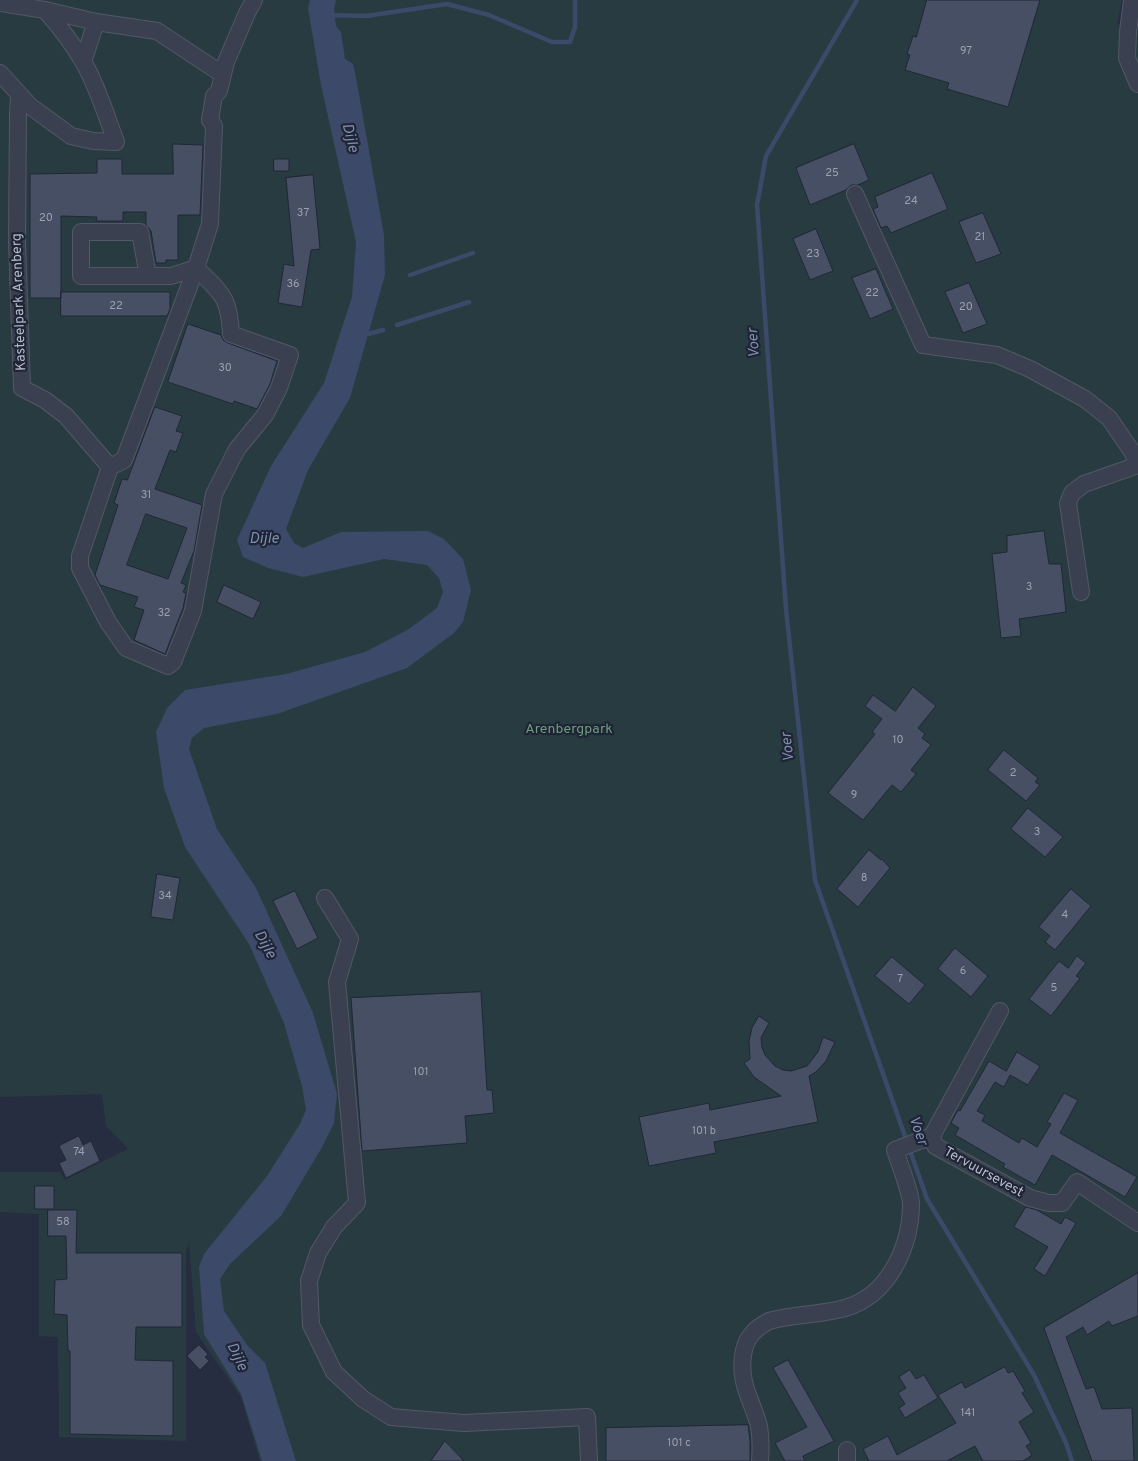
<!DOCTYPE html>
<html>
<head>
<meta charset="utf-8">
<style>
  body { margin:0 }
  canvas { display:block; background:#262d40 }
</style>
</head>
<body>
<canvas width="1138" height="1461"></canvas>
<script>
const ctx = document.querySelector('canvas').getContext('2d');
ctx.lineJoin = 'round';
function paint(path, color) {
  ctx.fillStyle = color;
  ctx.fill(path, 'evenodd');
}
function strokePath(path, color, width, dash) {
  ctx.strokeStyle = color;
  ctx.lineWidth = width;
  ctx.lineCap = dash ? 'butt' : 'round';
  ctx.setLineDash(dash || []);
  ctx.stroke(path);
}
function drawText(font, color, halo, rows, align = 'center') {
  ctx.font = font + ' Overpass,sans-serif';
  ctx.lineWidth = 4.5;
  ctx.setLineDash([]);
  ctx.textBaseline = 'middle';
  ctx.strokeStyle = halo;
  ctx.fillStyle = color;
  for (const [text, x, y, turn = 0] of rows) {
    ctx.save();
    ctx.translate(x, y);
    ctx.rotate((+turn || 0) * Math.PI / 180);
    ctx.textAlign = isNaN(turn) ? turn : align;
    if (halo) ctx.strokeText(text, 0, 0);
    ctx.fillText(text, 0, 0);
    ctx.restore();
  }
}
const green = new Path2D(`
  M0,0h1122l-5,24 21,5v1432h-878l-19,-64 -45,-65 -7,-90 -3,10v189l-127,-4 -1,-100 -19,-1v-122l-39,-2v-40h60l5,8 63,-31 -22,-23 -4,-32 -102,3z`);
const water = new Path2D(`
  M310,0h26l-2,9 2,17 5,6 4,27 8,5 2,8 29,163 1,40 -35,123 -42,72 -22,59 8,14 9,5 38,-16 87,-1 16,8 19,20 8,31 -8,32 -9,11 -47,35 -130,46 -73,14 -12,10 -3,11 28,80 39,59 57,125 24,81 -3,29 -13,26 -40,67 -51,48 -10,15 4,32 23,34 18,18 31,98h-34l-21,-67 -37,-60 -5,-67 5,-13 63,-78 33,-52 6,-14 -4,-24 -18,-63 -35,-79 -64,-97 -21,-59 -8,-56 11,-24 18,-18 101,-16 79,-22 44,-23 28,-21 6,-16 -4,-14 -12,-13 -43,-6 -81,18 -35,-9 -25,-11 -6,-17 34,-74 53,-83 28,-86 4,-55 -35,-157 -13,-77z`);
const stream = new Path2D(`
  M857,0l-91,156 -9,49 29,404 29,271 112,319 107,176 32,68 6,18
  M329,15l37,1 81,-12 42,11 63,27h18l5,-15v-27
  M410,275l63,-22
  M397,325l72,-23
  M368,334l15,-4`);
const building = new Path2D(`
  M927,0h113l-32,107 -61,-18 2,-6 -44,-13 5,-15 -3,-1 6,-18 3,1z
  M173,144l30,1 -3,70h-22v45h-12v3h-10l-5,-32 -5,-6v-13h-23v9h-27l1,-4 -36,-1v82h-31v-124l67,-1v-14h25v15h51z
  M854,144l15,36 -11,5h-7l-5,5 -36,15 -14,-37z
  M274,159h15v12h-15z
  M932,173l16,36 -57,24 -4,-7 -6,2 -8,-19 5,-2 -3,-10z
  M313,175l7,74 -9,1 -9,57 -24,-4 6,-39 10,2 -8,-88z
  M983,213l18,41 -25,9 -17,-41z
  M816,229l17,42 -23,9 -17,-41z
  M876,269l17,40 -23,10 -18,-41z
  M969,283l18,41 -24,9 -18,-41z
  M61,292h109v17l-3,7h-106z
  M188,324l33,11 2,5 5,3 49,18 -7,23 -13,25 -23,-8 -1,3 -65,-22z
  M155,407l27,9 -6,15 7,2 -7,19 -6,-2 -15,39 47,16 -8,46 -13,32 5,2 -3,7 3,1 -3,15 -18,46 -31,-14 10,-30 -10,-3 4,-10 -38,-12 -5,-10 23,-70 -4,-2 8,-24 5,1zM146,514l41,14 -19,51 -41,-14z
  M1044,531l5,33h12l5,48 -47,7 2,17 -20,2 -9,-84 15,-2v-16z
  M224,585l37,17 -8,17 -36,-17z
  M913,687l23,19 -18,22 7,6 -3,4 9,7 -20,25 5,4 -15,18 -9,-7 -29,35 -35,-27 47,-59 -3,-2 10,-13 -17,-13 8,-11 22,16z
  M1004,750l34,28 -3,4 5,3 -14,16 -38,-31z
  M1028,808l35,29 -18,20 -34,-28z
  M869,850l12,10 1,-1 8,9 -32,39 -21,-18z
  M157,874l23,4 -7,42 -22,-3z
  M1071,889l20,17 -36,44 -10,-8 5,-6 -11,-9z
  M295,891l23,47 -21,11 -24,-48z
  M955,948l33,28 -17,21 -33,-28z
  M1077,956l9,7 -10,13 4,2 -29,38 -22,-17 30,-38 9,7z
  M892,957l33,28 -16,19 -34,-28z
  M481,992l6,98h5l2,23 -29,3 2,27 -105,8 -11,-153z
  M759,1016l10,7 -8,15 1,9 3,8 10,11 8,4 8,1 16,-5 11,-14 5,-15 12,5 -9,19 -10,11 -7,4 9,46 -104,20 2,11 -67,13 -10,-49 70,-14 1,7 71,-14 -27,-19 -10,-14 6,-4 -1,-18 3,-13z
  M1017,1052l23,14 -12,19 -18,-10 -6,12 -9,-5 -18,29 8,4 -3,6 37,22 3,-5 15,9 14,-23 -4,-2 17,-29 14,7 -18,33 77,44 -12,20 -73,-42 -17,30 -32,-18 2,-3 -50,-29 4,-7 -8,-5 7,-13 2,1 29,-50 17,10z
  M79,1136l4,9 8,-4 9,20 -34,17 -7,-15 7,-3 -7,-14z
  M35,1186h19v23h-19z
  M1026,1207l11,3 24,14 4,-7 11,6 -31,53 -11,-7 14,-22 -34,-20z
  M48,1210h29l-1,43h106v74h-46l-1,33 38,1v75l-103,-2v-83h-2l-1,-36 -13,-1 1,-34 12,-1 -1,-43h-18z
  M1138,1273v43l-26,10 -3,-5 -22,14 -4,-8 -17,10 20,52 8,-2 8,22 30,-1 2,53h-42l-48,-133z
  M199,1345l9,9 -3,3 4,4 -9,9 -13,-14z
  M788,1360l46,81 -31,15 2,5h-20l-10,-18 32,-16 -34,-59z
  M1005,1367l3,6 5,-2 12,20 -3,2 12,19 -15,10 12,21 -5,3 6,9 -9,6h-40l-8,-15 -28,15h-78l-6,-12 25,-13 9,19 59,-32 -18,-28 24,-13 3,6 4,-2z
  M910,1370l6,9 8,-4 14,23 -33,20 -6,-10 6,-4 -7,-11 8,-5 -7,-11z
  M748,1425l2,15v21h-144v-33z
  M445,1441l19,20h-33z`);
const minor = new Path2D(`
  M1132,0l-4,32 -1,26 11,26
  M0,3l45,7 51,12 61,9 65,43
  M83,62l13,-40
  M0,73l30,33 41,30 22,5 23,1c-10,-27 -18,-54 -32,-79 -11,-19 -25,-37 -39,-53
  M19,96l-1,17 -1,129 5,146 23,12 21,16 44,51
  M855,194l68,151 74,10 33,14 55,30 24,19 24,35 4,12
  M148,276l-8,-44h-59v44h90l25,-8c26,26 33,28 35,66l59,21 -11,33 -14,27 -28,34 -23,45 -21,117 -20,51 -5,4 -42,-18 -18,-26 -28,-54v-12l30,-89 14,-7 72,-192 14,-44 4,-98 -4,-6 4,-24 5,-5 7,-29 21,-49 7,-13
  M1081,592l-13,-89 4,-10 12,-9 54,-19
  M325,898l25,41 -13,43 20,221 -23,24 -16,26 -9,28 2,44 23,47 29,27 28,18 73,6 123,-6 2,44
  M932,1136l3,10 95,52 19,5h13l15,-21 61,41
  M847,1450v11
  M760,1461c1,-12 1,-23 -1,-35 -7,-26 -20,-42 -16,-70 2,-18 11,-27 26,-35 25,-7 51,-6 76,-13 43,-12 65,-60 66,-102 1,-11 -12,-43 -16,-56l37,-14 68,-125`);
const numberNames = [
  ["97",966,52],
  ["25",832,174],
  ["24",911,202],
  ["37",303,214],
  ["20",46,219],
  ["21",980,238],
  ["23",813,255],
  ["36",293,285],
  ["22",872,294],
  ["22",116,307],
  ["20",966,308],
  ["30",225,369],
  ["31",146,496],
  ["3",1029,588],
  ["32",164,614],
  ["10",898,741],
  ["2",1013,774],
  ["9",854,796],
  ["3",1037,833],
  ["8",864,879],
  ["34",165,897],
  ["4",1065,916],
  ["6",963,972],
  ["7",900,980],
  ["5",1054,989],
  ["101",421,1073],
  ["101 b",704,1132],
  ["74",79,1153],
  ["58",63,1223],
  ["141",968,1414],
  ["101 c",679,1444]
];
const streetNames = [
  ["Kasteelpark Arenberg",20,302,-92],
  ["Tervuursevest",983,1173,29]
];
const parkNames = [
  ["Arenbergpark",569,730]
];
const waterNames = [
  ["Dijle",349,138,76],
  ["Voer",755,343,-94],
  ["Dijle",264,540],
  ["Voer",789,747,-96],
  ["Dijle",264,945,61],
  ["Voer",917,1131,71],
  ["Dijle",236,1357,65]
];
paint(green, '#283b41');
paint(water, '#3c4968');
strokePath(stream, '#3c4968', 4.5);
paint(building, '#474f64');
strokePath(building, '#212737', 1);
strokePath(minor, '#525867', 18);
strokePath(minor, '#3a4050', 16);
drawText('11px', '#9aa0b0', null, numberNames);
drawText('14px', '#b6bbca', '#1f2535', streetNames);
drawText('14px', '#6e9b7e', '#1f2535', parkNames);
drawText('italic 15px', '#7e8eb1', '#1f2535', waterNames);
</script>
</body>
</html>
